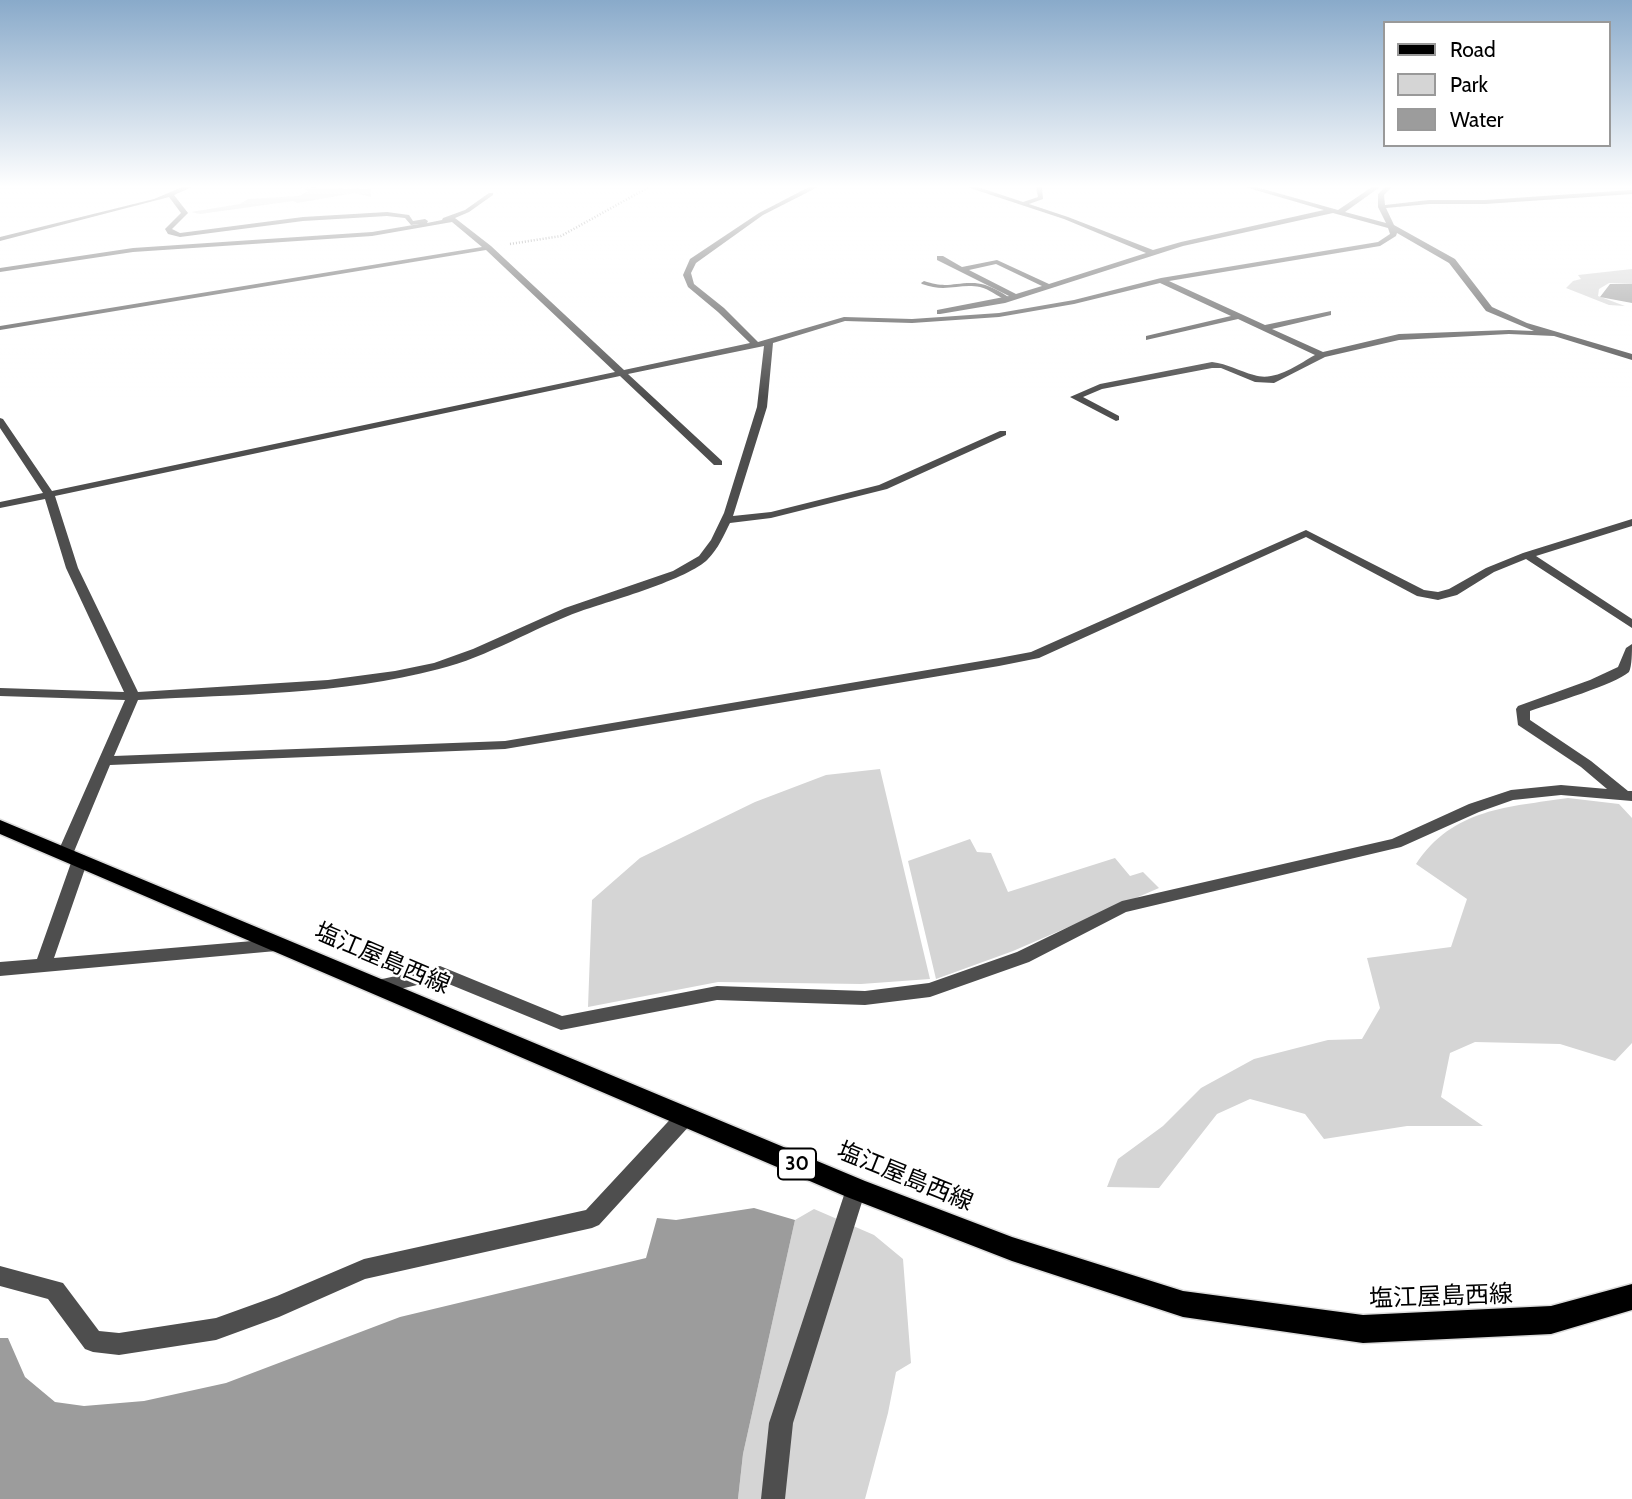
<!DOCTYPE html>
<html>
<head>
<meta charset="utf-8">
<style>
  body { margin:0 }
  #map { position:relative; width:1632px; height:1499px; overflow:hidden; background:#fff; font-family:Cabin,sans-serif }
  canvas { display:block }
  .legend { position:absolute; left:1383px; top:21px; width:228px; height:126px; box-sizing:border-box; background:#fff; border:2px solid #999; margin:0; padding:9px 12px; list-style:none; font-size:21px; color:#000 }
  .legend li { display:flex; align-items:center; gap:14px; height:35px }
  .legend b { width:35px; border:2px solid #999 }
</style>
</head>
<body>
<div id="map">
<canvas width="1632" height="1499"></canvas>
<ul class="legend">
<li><b style="height:9px;background:#000"></b>Road</li>
<li><b style="height:19px;background:#d5d5d5"></b>Park</li>
<li><b style="height:19px;background:#9c9c9c"></b>Water</li>
</ul>
</div>
<script>
const ctx = document.querySelector('canvas').getContext('2d');
ctx.lineJoin = 'round';
function paint(path, color) {
  ctx.fillStyle = color;
  ctx.fill(path, 'evenodd');
}
function strokePath(path, color, width, dash) {
  ctx.strokeStyle = color;
  ctx.lineWidth = width;
  ctx.lineCap = dash ? 'butt' : 'round';
  ctx.setLineDash(dash || []);
  ctx.stroke(path);
}
function drawText(font, color, halo, rows, align = 'center') {
  ctx.font = font + ' Cabin,"Noto Sans JP",sans-serif';
  ctx.lineWidth = 5;
  ctx.setLineDash([]);
  ctx.textBaseline = 'middle';
  ctx.strokeStyle = halo;
  ctx.fillStyle = color;
  for (const [text, x, y, turn = 0] of rows) {
    ctx.save();
    ctx.translate(x, y);
    ctx.rotate((+turn || 0) * Math.PI / 180);
    ctx.textAlign = isNaN(turn) ? turn : align;
    if (halo) ctx.strokeText(text, 0, 0);
    ctx.fillText(text, 0, 0);
    ctx.restore();
  }
}
const green = new Path2D(`
  M300,187l71,2v8l-16,-4 -58,10 -4,-2 -93,13 -9,-2 49,-8 8,-5 51,-3 9,-5z
  M1632,269v15l-23,-1 -10,6 -1,7 27,10 -16,-1 -43,-17 7,-7 8,-2 -3,-4z
  M880,769l50,210 -69,5 -143,-2 -130,25 4,-107 48,-42 115,-56 71,-27z
  M1568,798l51,6 13,14v225l-17,18 -55,-17 -85,-2 -25,11 -9,44 42,29h-76l-83,13 -19,-25 -55,-15 -33,15 -58,74 -52,-1 11,-28 45,-33 38,-38 53,-29 74,-19 34,-1 18,-31 -13,-50 84,-11 16,-48 -51,-35c37,-56 93,-57 152,-66z
  M970,839l7,13 14,1 17,39 107,-34 15,18 13,-4 16,16 -146,63 -77,28 -28,-118z
  M814,1209l60,26 29,24 8,104 -15,9 -8,41 -23,86h-127l5,-45 52,-234z`);
const water = new Path2D(`
  M1610,284h22v19l-32,-6z
  M754,1208l41,12 -52,234 -5,45h-738v-161h8l17,39 30,25 29,4 60,-5 82,-18 174,-66 246,-59 11,-40 19,2z`);
const path = new Path2D(`
  M510,244l51,-8 88,-49`);
const service = new Path2D(`
  M924,281c23,8 30,1 51,2 13,1 25,8 36,16l-5,1c-9,-4 -17,-11 -26,-13 -21,-4 -34,6 -58,-3l-1,-1z`);
const minor = new Path2D(`
  M182,187h10l-18,8 14,18 -16,16 8,4 123,-16 84,-5 22,3 4,6 12,-2 3,2 -1,2 15,-3 1,-2 22,-8 24,-17h4v2l-24,17 -14,6 36,28 133,124 126,-27 -32,-31 -30,-25 -5,-12 7,-16 69,-46 50,-26h9l-55,28 -67,48 -5,10 3,11 30,24 34,34 86,-25 68,2 87,-6 75,-13 87,-22 217,-36 12,-8 -2,-6 -55,-15 -150,33 -178,57 -65,11h-3v-4l72,-14 -72,-36v-4h6l19,11 35,-7 52,24 97,-31 -82,-34 -97,-32h11l45,15 15,-5 -2,-10h6l1,12 -14,5 39,13 85,33 28,-8 143,-32 -79,-23h11l82,23 34,-23h8l-35,25 41,11 -8,-16v-13l7,-7h7l-8,8 1,10 44,-5h56l147,-10v4l-147,10h-56l-43,4 8,17 61,34 37,48 35,16 105,31v6l-78,-24 -45,-2 -110,6 -74,17 -51,26 -19,-1 -34,-14h-9l-110,21 -19,8 36,19v4l-3,1 -46,-24 30,-13 112,-22c16,2 27,9 42,13 21,7 43,-10 61,-20l-77,-36 -92,21v-4l85,-20 -71,-33 -86,21 -75,13 -87,6 -67,-2 -72,22 -6,64 -34,109 38,-4 108,-27 121,-54h6v4l-119,54 -116,29 -41,5c-6,12 -12,26 -22,36 -19,20 -98,42 -127,52 -48,17 -93,46 -142,58 -98,26 -201,25 -301,31l-24,56 391,-15 494,-83 32,-6 275,-122 118,60 14,2 11,-3 37,-21 37,-15 109,-34v7l-96,30 96,63v9l-106,-69 -32,13 -37,23 -19,5 -21,-4 -111,-59 -267,121 -40,8 -494,83 -395,16 -37,89 -3,4h-10l-3,-4 68,-154 -125,-4v-8l124,4 -58,-124 -21,-69 -45,9v-6l43,-9 -43,-65v-10l3,1 49,72 563,-119 -129,-122 -486,80v-4l482,-79 -30,-25 -80,14 -239,16 -133,20v-4l133,-20 239,-16 47,-8 -8,1 -6,-7 -18,-2 -84,5 -123,16 -12,-3 -3,-5 16,-16 -12,-16 -169,44v-4l154,-38zM1397,233l52,30 37,48 48,20 -25,-1 -110,4 -76,18 -51,-23 59,-14v-4l-66,14 -96,-44 211,-35 16,-10zM996,264l46,22 -26,8 -47,-24zM764,346l-7,61 -33,106 -13,27 -12,16 -26,15 -108,37 -92,41 -39,14 -39,8 -67,9 -190,12 -60,-124 -23,-72 565,-120 94,89h8v-4l-94,-87z
  M1632,644c0,8 0,22 -3,28 -13,12 -79,32 -99,39v9l61,41 37,30h4v10l-71,-6 -48,5 -34,12 -78,35 -275,65 -97,50 -99,35 -65,8 -148,-5 -156,30 -122,-50 -61,14 -6,-2 -3,-5 3,-5 6,-2 62,-14 122,50 155,-30 148,5 64,-8 88,-31 105,-51 270,-62 77,-35 42,-14 50,-5 46,4 -26,-22 -63,-42 -2,-16 2,-3 72,-26 28,-13 8,-19z
  M80,854l5,2 3,4 -34,98 222,-19 6,1 2,5 -2,5 -6,1 -276,25v-14l37,-3 35,-99 3,-4z
  M685,1109l7,2 2,6 -2,6 -93,102 -7,3 -227,51 -86,38 -63,23 -97,15 -26,-3 -8,-3 -37,-50 -48,-13v-20l63,17 36,48 20,2 97,-15 61,-22 87,-37 222,-49 92,-99z
  M856,1180l7,3 3,6 -73,234 -8,76h-24l8,-76 77,-234 3,-6z`);
const primary = new Path2D(`
  M0,820l865,361 147,56 171,54 180,24 188,-9 81,-22v26l-81,24 -188,9 -180,-26 -171,-56 -165,-64 -847,-363z`);
const shields = [
  [797,1164,38]
];
const shieldNames = [
  ["30",797,1164]
];
const nearStreetnames = [
  ["塩江屋島西線",382,959,23],
  ["塩江屋島西線",905,1177,22],
  ["塩江屋島西線",1441,1297,-2]
];
paint(green, '#d5d5d5');
paint(water, '#9c9c9c');
strokePath(primary, '#dbdbdb', 3);
strokePath(path, '#707070', 2.5, [1, 2]);
paint(service, '#4e4e4e');
paint(minor, '#4e4e4e');
paint(primary, '#000');
const sky = ctx.createLinearGradient(0, 0, 0, 397);
sky.addColorStop(0, '#89aaca');
sky.addColorStop(0.47, '#fff');
sky.addColorStop(1, '#ffffff00');
ctx.fillStyle = sky;
ctx.fillRect(0, 0, 1632, 397);
for (const [x, y, w] of shields) {
  const box = new Path2D();
  box.roundRect(x - w / 2, y - 15.5, w, 31, 5);
  ctx.fillStyle = '#fff';
  ctx.fill(box);
  strokePath(box, '#000', 2);
}
drawText('bold 19px', '#000', null, shieldNames);
drawText('24px', '#000', '#fff', nearStreetnames);
</script>
</body>
</html>
